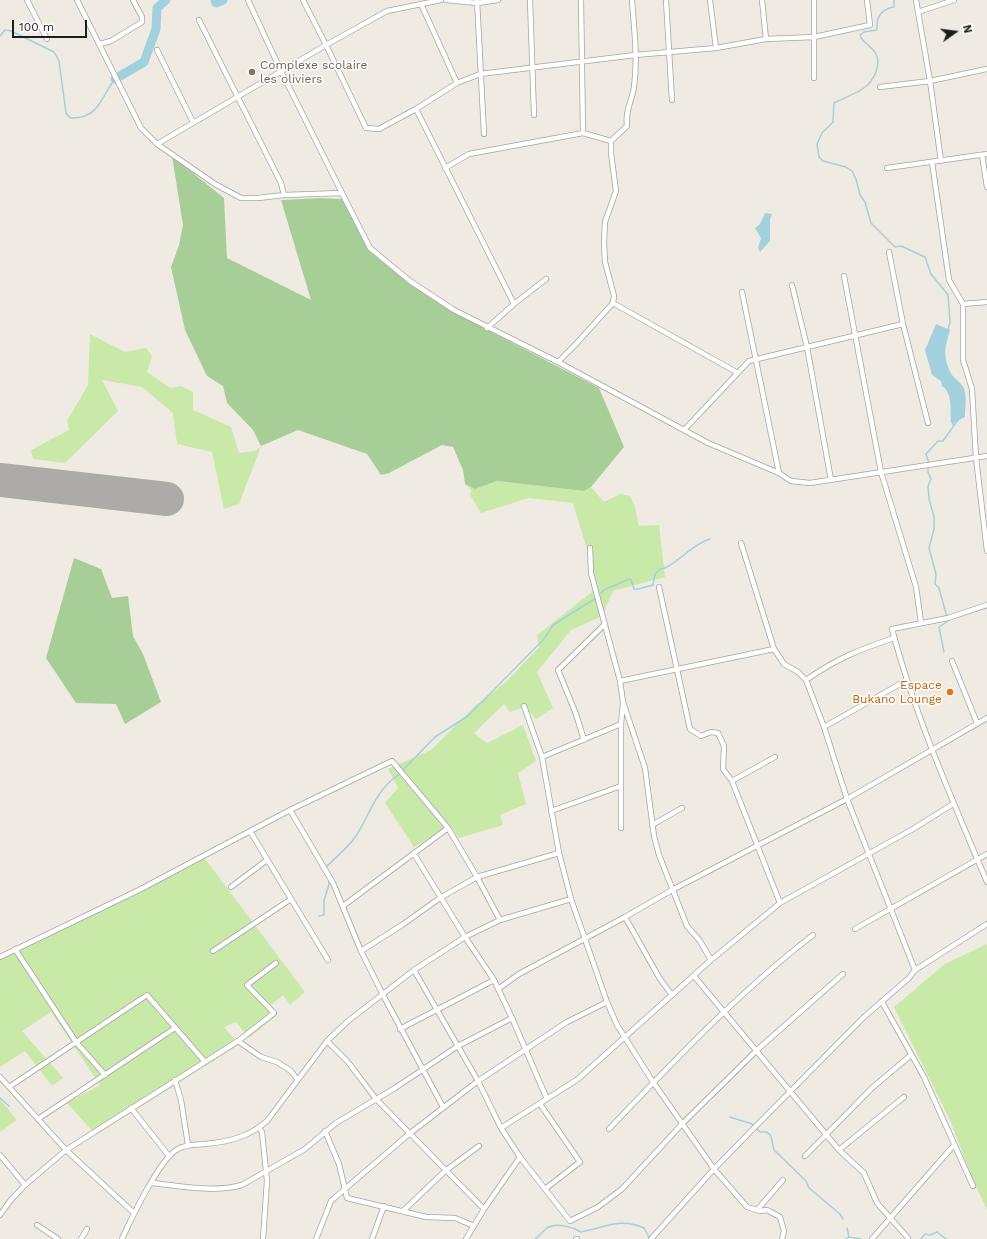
<!DOCTYPE html>
<html>
<head>
<meta charset="utf-8">
<style>
  body { margin:0 }
  #map { position:relative; width:987px; height:1239px; overflow:hidden; background:#efebe3; font-family:"Work Sans",sans-serif }
  canvas { display:block }
  .north { position:absolute; left:935px; top:12px; width:40px; height:40px; -webkit-text-stroke:3px #fff; paint-order:stroke; rotate:76deg; font-size:11px; font-weight:700; line-height:16px; text-align:center; color:#1d1d1d }
  .north::after { content:''; display:block; margin:auto; width:14px; height:18px; background:#1d1d1d; clip-path:polygon(50% 0,100% 100%,50% 72%,0 100%) }
  .scale { position:absolute; left:12px; top:20px; width:75px; height:18px; box-sizing:border-box; border:2px solid #1d1d1d; border-top:0; padding-left:5px; font-size:12px; line-height:14px; white-space:nowrap; color:#1d1d1d; -webkit-text-stroke:3px #fff; paint-order:stroke }
</style>
</head>
<body>
<div id="map">
<canvas width="987" height="1239"></canvas>
<div class="north">N</div>
<div class="scale">100 m</div>
</div>
<script>
const ctx = document.querySelector('canvas').getContext('2d');
ctx.lineJoin = 'round';
function paint(path, color) {
  ctx.fillStyle = color;
  ctx.fill(path, 'evenodd');
}
function strokePath(path, color, width, dash) {
  ctx.strokeStyle = color;
  ctx.lineWidth = width;
  ctx.lineCap = dash ? 'butt' : 'round';
  ctx.setLineDash(dash || []);
  ctx.stroke(path);
}
function drawText(font, color, halo, rows, align = 'center') {
  ctx.font = font + ' "Work Sans",sans-serif';
  ctx.lineWidth = 3;
  ctx.setLineDash([]);
  ctx.textBaseline = 'middle';
  ctx.strokeStyle = halo;
  ctx.fillStyle = color;
  for (const [text, x, y, turn = 0] of rows) {
    ctx.save();
    ctx.translate(x, y);
    ctx.rotate((+turn || 0) * Math.PI / 180);
    ctx.textAlign = isNaN(turn) ? turn : align;
    if (halo) ctx.strokeText(text, 0, 0);
    ctx.fillText(text, 0, 0);
    ctx.restore();
  }
}
const grass = new Path2D(`
  M90,334l35,18 21,-4 6,8 -5,16 23,16 11,-2 12,6v18l38,17 8,26 16,-2 6,-5 -22,58 -15,5 -12,-57 -35,-8 -4,-31 -31,-26 -40,-7 16,31 -53,52 -32,-4 -2,-9 38,-20 -2,-9 21,-36z
  M497,481l87,10 7,-4 13,15 16,-8 10,2 5,11 4,19 20,-1 6,52 -52,14 -11,25 -31,14 -34,42 16,36 -17,11 -11,-12 -15,5 -6,-8 -30,29 13,10 36,-18 13,36 -18,12 8,31 -26,11 3,10 -44,13 -9,-12 -36,21 -29,-44 13,-15 -10,-19 43,-19 45,-45 30,-23 33,-35 -2,-12 55,-43 -1,-14 2,-9 -20,-66 -44,-5 -48,15 -11,-18 1,-5 -6,-6 10,5z
  M203,856l102,136 -15,13 -7,-10 -12,10 5,11 -27,22 -13,-16 -12,5 15,18 -143,90 -29,-32 33,-18 -49,-73 -29,19 41,47 -11,8 -27,-35 -25,16v-113z
  M987,944v265l-15,-31 -22,-58 -56,-113 51,-43z
  M0,1099l17,21 -17,12z`);
const forest = new Path2D(`
  M172,156l52,42 3,60 84,42 -30,-100 40,-2 21,1 27,52 86,62 144,75 25,59 -33,40 -7,4 -87,-10 -22,8 -10,-5 -2,-14 -10,-23 -11,-2 -53,28 -8,2 -14,-21 -69,-24 -37,16 -8,-16 -26,-27 -4,-17 -16,-10 -22,-46 -14,-63 8,-22 4,-20z
  M74,558l27,11 11,29 16,-2 5,40 10,18 18,48 -36,22 -9,-20 -40,-1 -30,-45z`);
const water = new Path2D(`
  M765,213l7,1 -2,5v22l-10,11 -2,-4 3,-10 -6,-10 5,-4z
  M936,324l14,6c-5,18 -8,27 2,45 4,5 10,8 12,14 3,8 1,19 1,28l-10,5 -2,4 -2,-4c-1,-11 2,-29 -9,-36l-1,-5 -9,-6 -7,-25z`);
const stream = new Path2D(`
  M894,0v7c-13,2 -18,10 -17,23l-13,2 -4,3c2,8 12,11 16,19 3,6 2,12 0,18 -7,19 -25,22 -42,31l-1,19 -11,11 -5,11 2,13 4,4 23,6 6,4 4,8 4,16 5,7 6,21 24,24 6,-1 24,11 6,17 17,21 2,27 -2,8
  M0,36l5,-6 6,1 43,21 5,9 7,52 4,5c30,1 31,-22 45,-39
  M929,463l-3,-9 12,-13h5l15,-21
  M928,467v5l3,7 -3,7 1,13 5,17v13l-5,19 7,26 -1,10 4,4 9,33 -9,6 5,25
  M599,595l5,-5 25,-11 2,1 3,9h4l15,-4 2,-11 5,-5c14,-1 31,-25 50,-30
  M325,868c10,-10 23,-20 31,-32 13,-20 20,-46 41,-60l38,-39 33,-21 76,-77 9,-14 43,-27
  M319,916l5,-1v-15l5,-15v-6
  M0,1098l9,8
  M730,1117l22,7 8,8h7l4,4 3,14 32,31 3,7 31,26 3,5
  M847,1228l2,9
  M535,1239c5,-3 8,-8 12,-11 10,-6 25,-1 34,4 23,-4 39,-15 63,-4l6,11
  M846,1239l3,-2 12,2
  M921,1239l4,-5 5,1 7,-3 9,7`);
const river = new Path2D(`
  M215,0l1,3 7,-3
  M115,79l29,-17 12,-33 1,-21 9,-8`);
const runway = new Path2D(`
  M0,480l167,19`);
const street = new Path2D(`
  M27,0l20,39
  M77,0l64,128 16,16 58,40 26,14h17l26,-3 58,-2 28,55 40,33 44,29 104,52 150,81 71,30 12,8 19,2 177,-27
  M248,0l33,71 61,122
  M303,0l23,45 61,-34 54,-11
  M446,0l31,3 21,-3
  M477,0l7,134
  M530,0l4,115
  M581,0l2,133
  M666,0l6,100
  M710,0l6,48
  M762,0l4,39
  M814,0v78
  M916,0l14,81 11,80
  M421,4l36,79
  M918,12l36,-12
  M199,20l82,163 3,12
  M100,44l11,-3 31,-19v-5l-9,-17
  M157,50l36,72
  M880,87l50,-6 57,-12
  M416,109l41,-26 23,-9 155,-19 81,-7 50,-9 48,-2 56,-12 -3,-25
  M157,144l169,-99 40,83 13,1 37,-20 98,195
  M982,155l5,32
  M932,162l17,118 14,24v56l9,29 4,69 11,93
  M445,168l24,-14 114,-21 28,8
  M887,168l100,-14
  M889,252l14,72 25,99
  M844,276l37,196 35,115 5,35
  M792,285l15,62 24,133
  M742,292l37,181
  M613,303l125,70
  M963,304l24,-2
  M487,328l27,-24 32,-25
  M558,362l17,-17 38,-42 1,-7 -9,-34 -1,-20 1,-20 11,-31 -5,-38v-12l16,-15c-2,-16 5,-25 7,-39 4,-29 0,-59 -2,-87
  M685,429l64,-68 154,-37
  M741,543l33,106 10,15 14,8 8,8 18,47 23,72 68,171
  M590,548l1,25 29,108 3,21 22,66 9,68 5,19 28,71 13,15 11,19
  M659,587l31,142 11,7 10,-4 7,1 6,13 -1,23 9,12 48,122
  M987,605l-39,13 -56,11c23,87 60,170 95,253
  M952,661l25,62
  M806,680c32,-22 52,-30 88,-42
  M620,681l154,-32
  M524,706l18,51 17,96 12,46 36,103 10,23 36,57 61,87 33,38 13,4 7,-1 13,7 4,14 -2,8
  M824,727l83,-47
  M584,740l-8,-26 -18,-44 47,-46
  M542,757l79,-33
  M732,781l43,-24
  M290,810l43,73 28,68 22,44 60,112
  M551,811l70,-25
  M652,825l30,-17
  M621,828v-104l2,-21
  M250,831l78,129
  M414,854l51,83 29,43 18,38 35,81
  M231,887l36,-27
  M343,906l105,-78
  M625,917l35,62 12,16
  M855,929l132,-75
  M15,949l61,93 29,33
  M213,951l78,-52
  M361,951l41,-26 38,-27 37,-21 82,-24
  M0,957l139,-67 151,-80 102,-49 56,67 29,49 23,43
  M414,970l64,111 23,47 19,29 50,64 28,-14 24,-18 60,-65 75,-74 86,-76
  M694,976l145,174 25,23 13,30 31,35
  M498,989l21,-15 106,-57 47,-27 175,-91 140,-81
  M882,1002l42,75 49,109
  M400,1029l94,-49
  M238,1041l23,16 16,5 14,9 6,8
  M327,1041l21,21 28,37 108,110
  M0,1077l66,73 68,63
  M175,1080l6,20 7,45
  M9,1087l138,-92 58,67
  M540,1104l40,58 -35,27
  M131,1108l38,48
  M38,1119l137,-91
  M259,1128l3,4 5,49 -4,58
  M501,1128l77,-49 133,-119 69,-57 133,-74 40,-25
  M609,1129c65,-68 129,-136 204,-194
  M325,1131l14,33 8,34 79,19 29,1 19,8
  M839,1150l65,-53
  M0,1155l25,30
  M805,1156l67,-68 39,-33
  M152,1183c29,3 62,10 90,2l63,-36 31,-26 59,-35 63,-42 54,-28
  M757,1210l26,-30
  M403,1211l42,-40 34,-25
  M0,1215l10,-14 15,-16 41,-35 172,-109 36,-28 -27,-28 29,-22
  M37,1225l21,14
  M81,1239l6,-10
  M122,1239c9,-20 38,-81 56,-90 8,-5 18,-4 27,-5 23,-2 44,-7 62,-23l60,-80 21,-20 66,-51 51,-33 35,-17 71,-21
  M316,1239l15,-38 78,-67 69,-53 89,-59 40,-20
  M372,1239l12,-33
  M466,1239l18,-30 36,-52
  M576,1239h1
  M651,1239l63,-70 42,-43 108,-109 45,-39 6,-8 72,-46
  M872,1239l82,-94`);
const markers = [
  [252,72,4,"#8d6e63"],
  [950,692,4,"#e8710a"]
];
const educationNames = [
  ["Complexe scolaire",260,65],
  ["les oliviers",260,79]
];
const foodNames = [
  ["Espace",942,685],
  ["Bukano Lounge",942,699]
];
paint(grass, '#c9e9a8');
paint(forest, '#a8ce98');
paint(water, '#a3d0dd');
strokePath(stream, '#a3d0dd', 1.5);
strokePath(river, '#a3d0dd', 9);
strokePath(runway, '#adaba7', 34);
strokePath(street, '#a4a4a4', 6);
strokePath(street, '#fff', 4.5);
for (const [x, y, r, color] of markers) {
  const dot = new Path2D();
  dot.arc(x, y, r, 0, 2 * Math.PI);
  ctx.fillStyle = color;
  ctx.fill(dot);
  strokePath(dot, '#fff', 1.5);
}
drawText('12px', '#785e54', '#fff', educationNames, 'left');
drawText('12px', '#c56008', '#fff', foodNames, 'right');
</script>
</body>
</html>
